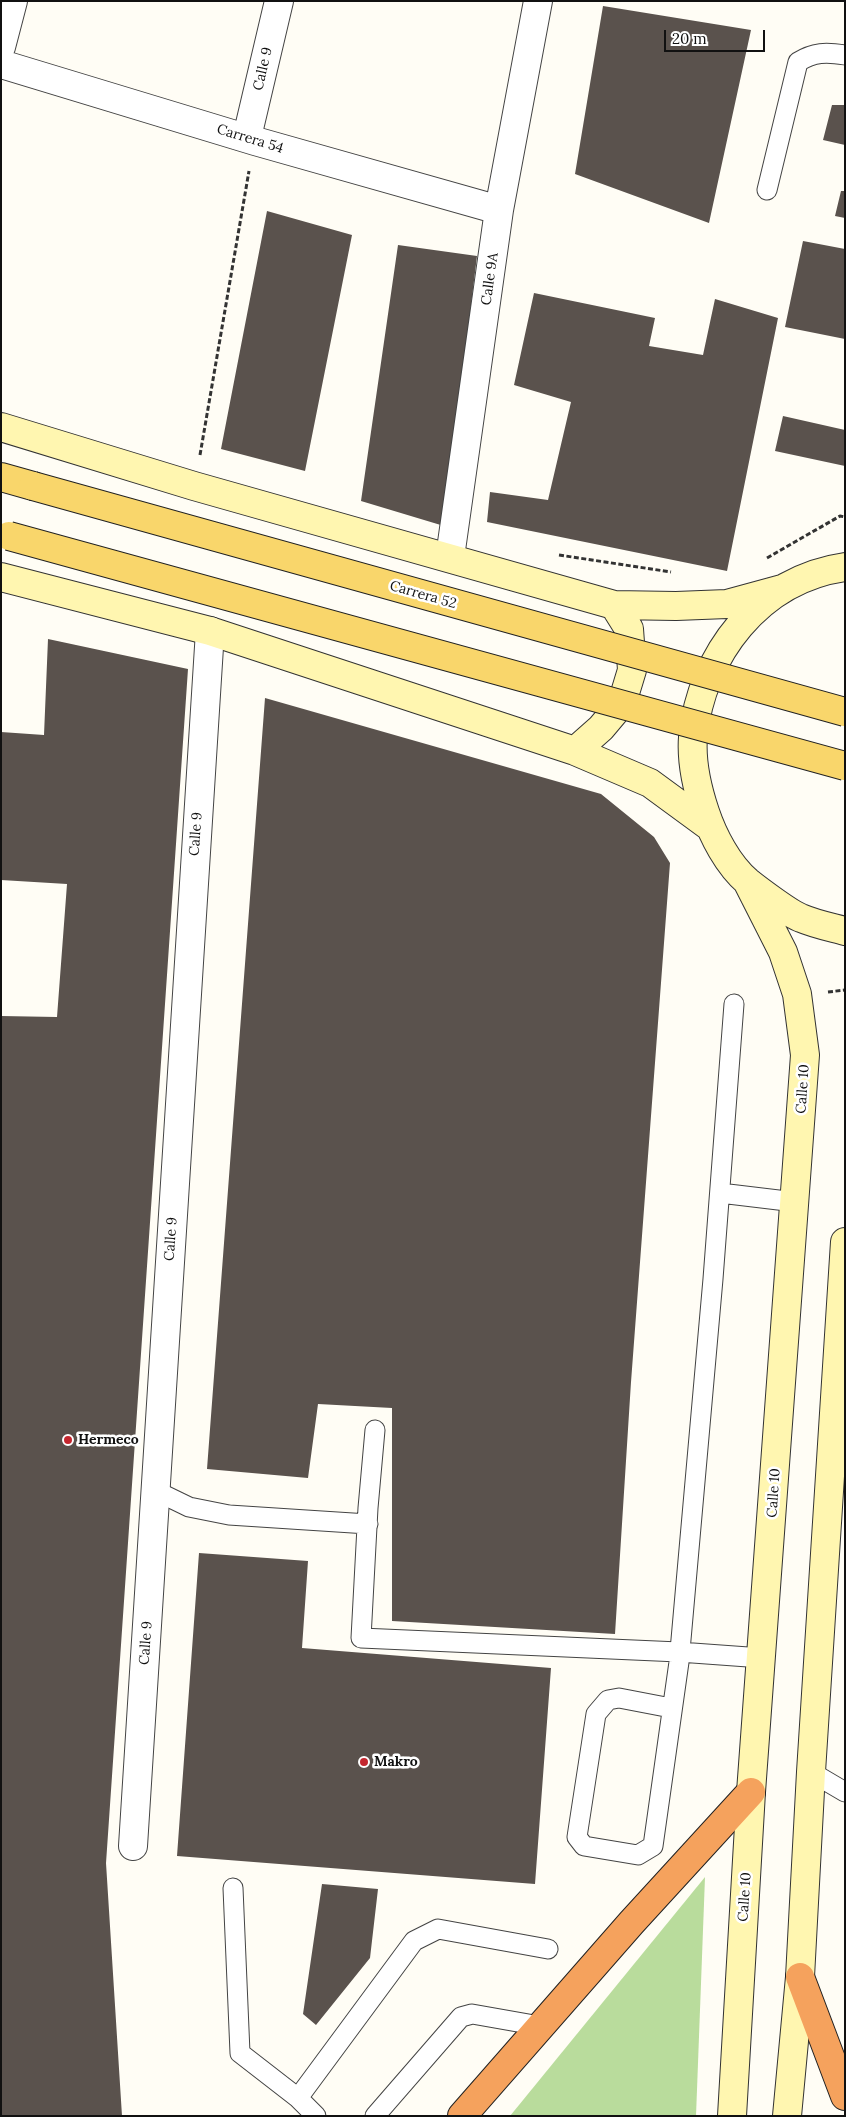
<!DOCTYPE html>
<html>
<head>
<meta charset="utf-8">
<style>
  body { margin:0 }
  #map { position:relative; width:846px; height:2117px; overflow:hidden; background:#fffdf5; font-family:Lora,serif }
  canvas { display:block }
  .frame { position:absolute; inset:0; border:2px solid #111; pointer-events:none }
  .scale { position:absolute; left:664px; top:30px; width:101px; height:22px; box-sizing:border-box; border:2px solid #111; border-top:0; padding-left:6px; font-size:15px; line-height:18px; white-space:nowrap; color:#111; -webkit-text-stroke:4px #fff; paint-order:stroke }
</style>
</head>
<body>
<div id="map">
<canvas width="846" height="2117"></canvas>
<div class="frame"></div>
<div class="scale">20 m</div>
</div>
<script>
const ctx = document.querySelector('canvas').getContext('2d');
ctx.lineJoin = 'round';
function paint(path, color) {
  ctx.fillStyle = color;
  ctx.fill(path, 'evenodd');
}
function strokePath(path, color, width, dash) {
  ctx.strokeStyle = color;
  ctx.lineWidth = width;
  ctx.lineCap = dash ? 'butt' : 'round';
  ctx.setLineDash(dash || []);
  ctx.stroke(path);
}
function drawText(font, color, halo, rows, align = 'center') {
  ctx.font = font + ' Lora,serif';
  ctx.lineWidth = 5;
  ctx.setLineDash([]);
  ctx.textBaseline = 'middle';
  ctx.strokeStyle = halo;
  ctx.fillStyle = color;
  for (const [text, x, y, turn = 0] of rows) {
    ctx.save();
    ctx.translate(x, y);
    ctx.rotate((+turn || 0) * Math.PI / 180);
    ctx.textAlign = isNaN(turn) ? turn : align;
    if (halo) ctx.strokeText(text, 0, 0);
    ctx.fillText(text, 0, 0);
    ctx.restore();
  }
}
const forest = new Path2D(`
  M705,1877l-9,239h-186z`);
const building = new Path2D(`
  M603,6l148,24 -42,193 -134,-49z
  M832,105h13v40l-22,-5z
  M841,191h4v27l-10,-2z
  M267,211l85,24 -47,236 -84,-22z
  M803,241l42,8v90l-60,-12z
  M398,245l79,11 -33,270 -83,-25z
  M534,293l121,25 -6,28 54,9 12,-56 63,19 -51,253 -240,-49 3,-30 58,8 23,-98 -57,-17z
  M783,416l62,14v36l-70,-15z
  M48,639l140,30 -82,1194 16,253h-121v-1100l56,1 10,-133 -66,-4v-148l43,3z
  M265,698l336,96 53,43 16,26 -39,519 -16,252 -223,-13v-213l-74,-4 -10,74 -101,-9z
  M199,1553l109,8 -6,87 249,20 -16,216 -358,-28z
  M322,1884l56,5 -8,69 -54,67 -13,-11z`);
const path = new Path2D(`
  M200,455l49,-284
  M559,555l112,17
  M767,558l73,-42 5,1
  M828,992l17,-2`);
const lane = new Path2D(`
  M767,190l31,-128c16,-10 28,-10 47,-7
  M720,1193l75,9
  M375,1430l-7,78 -7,130 318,14 83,6
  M156,1491l33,16 40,8 139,9
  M671,1708l-52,-10 -11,2 -12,14 -19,123 7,9 54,9 15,-9 26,-184 34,-383 21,-275
  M811,1772l34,20
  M233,1888l7,165 58,45 18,18
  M298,2098l116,-157 24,-12 110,20
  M375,2116l86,-99 11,-3 68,12`);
const street = new Path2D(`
  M1,47l12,-46
  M1,64l254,77 244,69
  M247,137l32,-136
  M450,557l49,-347 39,-209
  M133,1846l77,-1215`);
const secondary = new Path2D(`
  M1,427l193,59 420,119 62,1 51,-2 55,-15
  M845,567c-86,12 -144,88 -152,170 -2,25 4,51 12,75 8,24 23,53 43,70 10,8 42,32 53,36 14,6 29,9 44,13
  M1,577l209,54 365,120 75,32 60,44
  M575,751l26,-23 21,-25 10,-33 -3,-41 -15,-24
  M732,2116l19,-324 54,-737 -8,-61 -14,-42 -36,-71
  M787,2116l13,-139 11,-205 34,-530`);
const primary = new Path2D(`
  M1,477l32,9`);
const highway = new Path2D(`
  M800,1977l45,119
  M462,2116l170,-194 119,-130`);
const primaryBridge = new Path2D(`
  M33,486l812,226
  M9,536l836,230`);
const markers = [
  [68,1440,5,"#c4262e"],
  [364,1762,5,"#c4262e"]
];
const streetNames = [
  ["Calle 9",263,69,-77],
  ["Carrera 54",250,139,17],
  ["Calle 9A",490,279,-82],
  ["Carrera 52",423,595,16],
  ["Calle 9",196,834,-86],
  ["Calle 10",803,1089,-86],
  ["Calle 9",171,1239,-86],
  ["Calle 10",774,1493,-86],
  ["Calle 9",146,1643,-86],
  ["Calle 10",745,1897,-86]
];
const poiNames = [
  ["Hermeco",78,1440],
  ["Makro",374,1762]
];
paint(forest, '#b9dc9c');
paint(building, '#5a524d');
strokePath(lane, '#444', 21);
strokePath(street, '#444', 30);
strokePath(secondary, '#333', 30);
strokePath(primary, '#222', 30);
strokePath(highway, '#222', 30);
strokePath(path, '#333', 3, [5, 2.5]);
strokePath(lane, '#fff', 19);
strokePath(street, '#fff', 28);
strokePath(secondary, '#fff6b0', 28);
strokePath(primary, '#f9d66b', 28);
strokePath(highway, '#f5a25d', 28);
strokePath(primaryBridge, '#222', 30, []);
strokePath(primaryBridge, '#f9d66b', 28);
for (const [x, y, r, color] of markers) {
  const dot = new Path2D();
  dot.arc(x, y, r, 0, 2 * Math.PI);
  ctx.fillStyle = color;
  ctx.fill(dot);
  strokePath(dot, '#fff', 2);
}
drawText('14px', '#111', '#fff', streetNames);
drawText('bold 14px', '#111', '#fff', poiNames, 'left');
</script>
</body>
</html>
